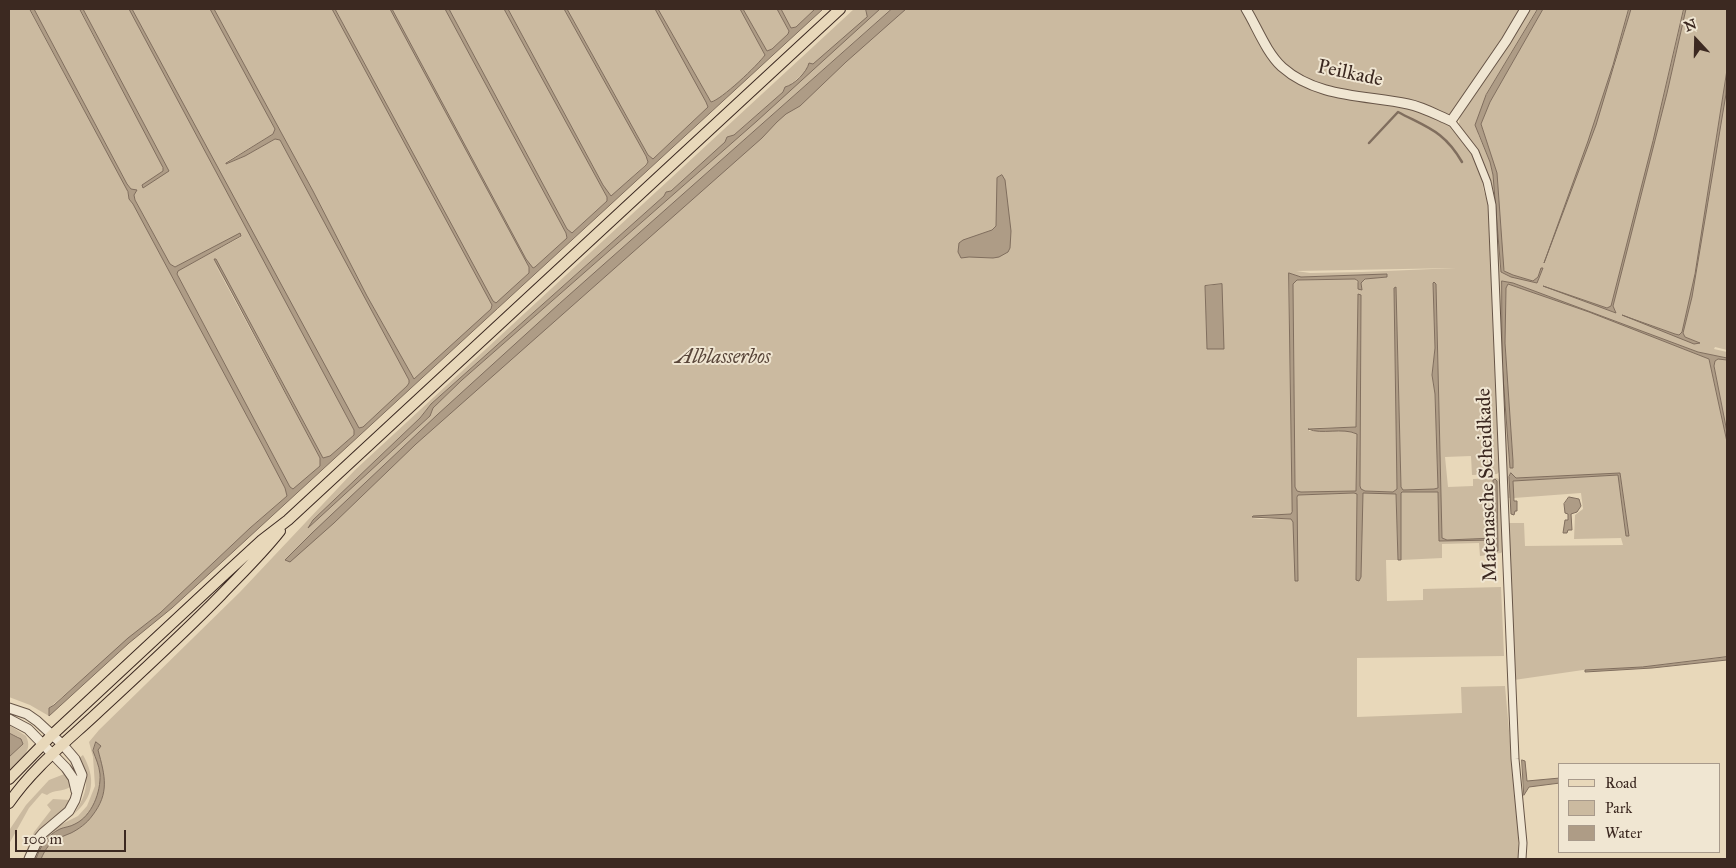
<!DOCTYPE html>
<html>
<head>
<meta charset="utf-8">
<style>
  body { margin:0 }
  #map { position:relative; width:1736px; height:868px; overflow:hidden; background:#e8d8ba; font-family:"IM FELL Great Primer",serif }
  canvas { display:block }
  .frame { position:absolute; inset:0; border:10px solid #3c2921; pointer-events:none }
  .legend { position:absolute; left:1558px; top:763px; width:162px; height:90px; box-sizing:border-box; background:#f0e6d2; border:1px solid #a89a8b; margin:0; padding:6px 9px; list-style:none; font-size:15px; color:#3c2921 }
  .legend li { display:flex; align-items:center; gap:10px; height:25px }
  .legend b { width:25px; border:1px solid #a89a8b }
  .north { position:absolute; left:1671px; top:15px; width:50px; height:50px; -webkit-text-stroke:4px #f0e6d2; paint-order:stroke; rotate:339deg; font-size:14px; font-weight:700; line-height:20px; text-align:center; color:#3c2921 }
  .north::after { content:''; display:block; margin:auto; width:18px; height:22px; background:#3c2921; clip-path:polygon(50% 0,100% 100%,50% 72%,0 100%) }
  .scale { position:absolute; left:15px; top:830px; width:111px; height:22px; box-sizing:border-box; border:2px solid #3c2921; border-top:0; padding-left:6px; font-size:15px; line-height:18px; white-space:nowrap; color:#3c2921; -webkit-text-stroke:4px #f0e6d2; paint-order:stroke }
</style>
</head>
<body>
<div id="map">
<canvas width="1736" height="868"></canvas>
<div class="frame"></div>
<ul class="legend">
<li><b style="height:6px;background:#e8d8ba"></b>Road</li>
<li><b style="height:14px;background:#cbbaa0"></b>Park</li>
<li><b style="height:14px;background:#ae9c86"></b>Water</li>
</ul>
<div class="north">N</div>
<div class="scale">100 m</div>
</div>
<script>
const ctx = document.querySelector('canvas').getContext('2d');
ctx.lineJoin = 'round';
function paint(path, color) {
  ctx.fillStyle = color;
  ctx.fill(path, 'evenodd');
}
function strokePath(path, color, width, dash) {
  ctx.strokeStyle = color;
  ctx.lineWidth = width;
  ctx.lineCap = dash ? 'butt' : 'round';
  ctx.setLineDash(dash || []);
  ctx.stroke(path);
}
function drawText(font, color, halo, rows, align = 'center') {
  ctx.font = font + ' "IM FELL Great Primer",serif';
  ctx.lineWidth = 4;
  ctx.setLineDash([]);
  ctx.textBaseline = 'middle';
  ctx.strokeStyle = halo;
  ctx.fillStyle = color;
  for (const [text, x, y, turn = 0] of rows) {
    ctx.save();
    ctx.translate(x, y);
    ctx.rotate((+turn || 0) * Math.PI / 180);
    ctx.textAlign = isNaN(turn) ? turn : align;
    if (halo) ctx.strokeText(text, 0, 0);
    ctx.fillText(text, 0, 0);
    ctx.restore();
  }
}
const green = new Path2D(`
  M9,9h21l98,183 1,7 4,5 130,242 22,42 2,8 -37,32 -90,85 -111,95v8l-19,-11 -21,-8z
  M34,9h46l83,159v3l-4,3 10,-3 -86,-162h46l225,421v5l-24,21 -7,2 -61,-113 -48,-83 106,196v8l-24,22 -3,1 -3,-2 -113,-213v-3l64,-34 -1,-3 -65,33 -5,-3 -35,-64 -1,-5 2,-3 -5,-3 -4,-5z
  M132,9h78l65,120 -2,5 -47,28 1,2 18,-8 30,-17 5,1 129,240v3l-2,3 -44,41 -4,1 -3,-3z
  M214,9h118l160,296 -1,4 -77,70 -47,-83 -54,-105z
  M335,9h55l139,258v6l-32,30 -4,-1z
  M392,9h53l121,224 1,5 -32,29h-4l-5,-8z
  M449,9h55l103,188v4l-35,32 -5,-4z
  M508,9h56l82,147 2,6 -35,33h-3l-7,-10z
  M567,9h88l52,93 1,5 -55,52 -5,-4z
  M658,9h82l25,46c-7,10 -44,45 -54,47z
  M743,9h34l12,22 -1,4 -16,14 -5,2z
  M781,9h34l-19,18 -5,1z
  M854,9h12l2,8 9,-8h646l-75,116 24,29 10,19 1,15 5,16 12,267 -3,3 -25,1 -1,-19 -26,1 3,30 25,-1v-7l24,-1 4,3 2,70 -2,2 -21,3 -1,-13 -37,1v14l-41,2v-67l1,-1 35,-1 1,1 1,49 56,-1 1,11h2l-1,-69 -2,-3 -2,1 2,58 -48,2 -5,-2 -6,-253 -2,-3 -1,1 2,65 -3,27 3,19 3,94 -4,1 -31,1 -2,-3 -5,-199h-2l3,201 -4,3 -28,-1 -4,-2 -1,-3 1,-191h-3l-2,132 -47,1v3h40l8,3 -1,57 -55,1 -4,-1 -2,-4 -2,-203 4,-4 58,-1 7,10 -1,-6 5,-4 20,-2 -49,-1 -36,1 -12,-4 3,239 -1,2 -39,5h39l2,2 5,-26 56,-2 3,1 -1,86 5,-3 1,-82 1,-2h31l2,1 2,66h-12l1,41 36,-1v-11l78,-2 3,69 -147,2v59l105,-4 -1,-26 44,-1 13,144 1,29h-1478l7,-14 12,-9 -1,-6 -23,29h-4l3,-7 11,-16 8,-8 24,-12 9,-10 8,-20 -2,-29 -4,-15 10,-12 141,-138 115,-122zM847,35l-145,134 -240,211 -29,28 -3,8 -120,109 3,-5 107,-102 11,-14 233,-208 2,-4 5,-1 55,-49 1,-5 7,-2 49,-43 2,-5 4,-1zM1456,268l-94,4 -52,1 -14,-2zM1206,285h16l-15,64 -2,-63z
  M1529,9h9l-52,86 -8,39 12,28 3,13 8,97 10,5 26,6 6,-15h-2l-3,9 -5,4 -27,-8 -3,-6 -6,-94 -16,-49 9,-22 53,-93h86l-16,56 -25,76 -44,122 70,-195 17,-59h53l-31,132 -42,165 -4,2 -64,-22 73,27 -3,-7 54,-213 19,-84h41v61l-32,204 -13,58 -3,3 -4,-1 -48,-18 67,27 4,-1 -13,-5 -2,-4 9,-36 35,-212v265l-12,-3 -1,2 13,3v6l-29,-6 -185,-69 -10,-2 -2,3 1,80 8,104 3,-7 -8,-118 1,-56 2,-3 81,28 120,47 18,83v215l-85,10 -59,3 -69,10 -7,-157h17l1,23 98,-1 -2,-7 -47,1 1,-24 8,-6 -2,-16 -67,5 -1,-17 105,-6 8,61h3l-9,-63 -104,5 -5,-5 -2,4 1,21h-4l-15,-311 -32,-63 1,-9z
  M1718,359l9,1v72l-13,-66 1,-5z
  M9,725l17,11c8,16 -7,24 -17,35v-14l13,-12 -3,-8 -10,-4z
  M83,755c13,23 11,42 -9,59 13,-20 17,-34 5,-56z
  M67,773l4,8 -1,6c-7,5 -16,2 -23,8l-5,-2 -13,15 -20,36 1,-15 16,-24 23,-25z
  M53,799l17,1c-8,15 -7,9 -19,19 -13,9 -21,26 -25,40h-3l11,-27 17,-22 -4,-5z`);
const water = new Path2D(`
  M30,9h4l93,175 4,5 6,1 -3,5 1,5 35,64 5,3 65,-34 1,3 -63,35 -1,3 113,213 3,2 27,-23v-8l-106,-199h2l107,199 7,-2 24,-21v-5l-225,-421h3l227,419 4,-1 44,-41 2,-3v-3l-129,-240 -5,-1 -30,17 -19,8v-1l47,-29 2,-5 -65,-120h4l99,182 54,105 47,83 77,-70 1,-4 -160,-296h3l158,292 3,2 33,-30v-6l-139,-258h2l134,250 7,9 2,-1 32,-29 -1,-5 -121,-224h4l118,220 5,4 35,-32v-4l-103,-188h4l95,176 8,11 35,-31 2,-3 -2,-6 -82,-147h3l81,146 5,4 55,-52 -2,-5 -51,-93h3l53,93c10,-2 47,-37 54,-47l-25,-46h3l24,42 5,-2 16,-15 1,-3 -12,-22h4l10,19 5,-1 19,-18h8l-651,599 -43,35 -80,73v-8l5,-3 74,-67 32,-25 90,-85 37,-32 -2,-8 -22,-42 -130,-242 -4,-5 -1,-7z
  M80,9h3l86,162 -26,17 -1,-3 21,-14v-3z
  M866,9h14l-123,112 -295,259 -29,28 -3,8 -122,112 5,-8 107,-102 11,-14 233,-208 2,-4 5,-1 54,-49 2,-5 7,-2 49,-43 2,-5c9,-2 22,-15 24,-24l4,1 54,-47z
  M892,9h14l-60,53 -46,44 -14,8 -9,8 -15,16 -346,306 -82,79 -44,39 -5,-2 27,-27 125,-118 122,-111z
  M1538,9h5l-53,93 -9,22 16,49 7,98 9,4 20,6 5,-4 3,-9h2l-6,15 -26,-6 -10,-5 -8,-97 -3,-13 -15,-37 11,-30z
  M1629,9h2l-35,116 -52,138 44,-122 25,-76z
  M1684,9h2l-19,84 -54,213 3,7 -73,-27 64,22 4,-2 42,-165z
  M1727,70l-1,24 -34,203 -9,36 2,4 15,6 -6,1 -72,-29 53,19 4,1 3,-3 13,-58z
  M1002,175l3,5 6,51 -1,17 -2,4 -9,5 -6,1 -24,-1 -8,1 -3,-6 1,-9 4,-3 29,-10 4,-4 1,-48z
  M1289,273l12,4 86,-3v3l-22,2 -4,4 1,7 -4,-1v-8l-3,-2 -58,1 -4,4 2,203 2,4 4,1 55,-1 1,-57c-15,-7 -35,1 -49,-5l48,-2 2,-133 3,1 -1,191 1,3 4,2 28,1 4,-3 -3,-201 2,-1 5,200 2,3 31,-1 4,-1 -3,-94 -3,-19 3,-27 -2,-65 1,-1 2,2 6,254 5,2 48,-2 -2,-58 2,-1 2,2 1,70h-2l-1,-11 -56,1 -1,-49h-36l-1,1v67h-3l-2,-66 -33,-1 -2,84 -2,4 -3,-1 1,-86 -3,-1 -56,2 -1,2 1,84h-3l-2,-59 -2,-3 -39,-2 1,-1 38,-2 1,-2z
  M1502,281l11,2 185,69 29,6v2l-9,-1 -3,2 -1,5 13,66v10l-18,-83 -120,-47 -81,-28 -2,4 -1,55 8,118v7h-3l-8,-104z
  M1222,284l2,65h-17l-2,-63z
  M1511,473l5,5 104,-5 9,63h-3l-8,-61 -105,6 1,20h3v10h-2l-1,4 -3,-1 -2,-37z
  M1569,497l10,2 2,7 -4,6 -6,2 1,16h-4l-1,3h-4l2,-13h3v-6l-3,-1 -1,-9z
  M1727,657v3l-75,8 -67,4v-2l57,-3z
  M9,733l12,6 2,5 -14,13z
  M96,742l5,4 -3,4c7,26 12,43 -6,66 -5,7 -13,13 -21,17 -17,7 -22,8 -30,26h-5c4,-12 11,-24 24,-30 4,-2 10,-2 15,-5 17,-8 26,-32 25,-50 -1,-9 -4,-15 -7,-23z
  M1522,760l3,1 2,20 33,-3v5l-31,4 -5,8z`);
const stream = new Path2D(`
  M1369,143l29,-31c30,16 46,19 64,50`);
const minor = new Path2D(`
  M1451,121l24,31 12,30 5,23 23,554 8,84 -1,16`);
const tertiary = new Path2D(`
  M1246,9c11,18 20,43 36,58 35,31 83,28 126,37 15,3 29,11 43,17l55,-80 19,-32
  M9,708l18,6 10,7 26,24 12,14 7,16 -7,25 -6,11 -26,22 -5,6 -9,20
  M9,719l19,10 38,39 7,10 3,13`);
const primary = new Path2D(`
  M9,779l43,-44 173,-161 37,-34 26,-20 552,-511
  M9,803c23,-34 57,-61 87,-89 42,-39 85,-78 125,-119 20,-21 41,-41 59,-64`);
const streetNames = [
  ["Peilkade",1350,74,12],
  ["Matenasche Scheidkade",1488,485,-92]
];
const parkNames = [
  ["Alblasserbos",723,358]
];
paint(green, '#cbbaa0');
paint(water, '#ae9c86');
strokePath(water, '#806e5e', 1);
strokePath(stream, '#806e5e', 2.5);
strokePath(minor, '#675547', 9);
strokePath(tertiary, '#675547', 11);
strokePath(primary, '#3c2921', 12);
strokePath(minor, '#f0e6d2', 7);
strokePath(tertiary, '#f0e6d2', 9);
strokePath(primary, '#e8d8ba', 10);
drawText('20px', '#3c2921', '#f0e6d2', streetNames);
drawText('italic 20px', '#59463a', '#f0e6d2', parkNames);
</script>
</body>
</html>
